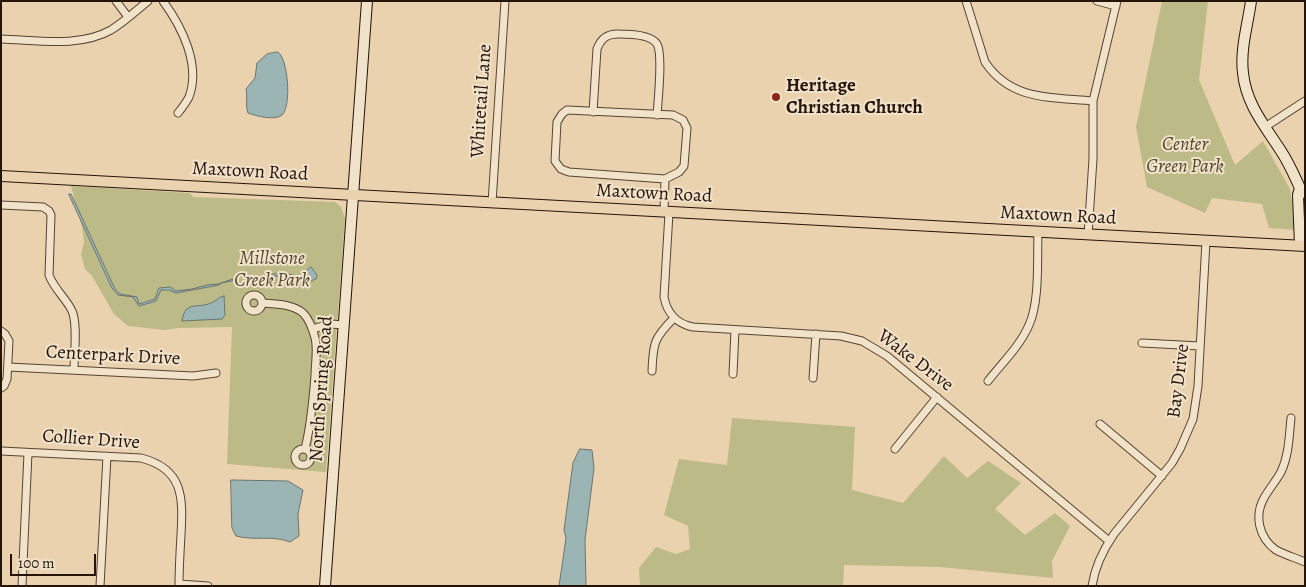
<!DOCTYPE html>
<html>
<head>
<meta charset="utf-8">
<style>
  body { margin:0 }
  #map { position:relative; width:1306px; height:587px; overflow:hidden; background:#ead2ae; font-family:Alegreya,serif }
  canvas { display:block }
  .frame { position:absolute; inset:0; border:2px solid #24140a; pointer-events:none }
  .scale { position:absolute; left:10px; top:554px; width:86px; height:22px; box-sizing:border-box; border:2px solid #24140a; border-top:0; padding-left:6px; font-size:15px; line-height:18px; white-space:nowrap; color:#24140a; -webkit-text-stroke:4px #f1e2ca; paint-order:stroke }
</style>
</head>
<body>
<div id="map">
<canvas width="1306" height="587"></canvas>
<div class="frame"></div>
<div class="scale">100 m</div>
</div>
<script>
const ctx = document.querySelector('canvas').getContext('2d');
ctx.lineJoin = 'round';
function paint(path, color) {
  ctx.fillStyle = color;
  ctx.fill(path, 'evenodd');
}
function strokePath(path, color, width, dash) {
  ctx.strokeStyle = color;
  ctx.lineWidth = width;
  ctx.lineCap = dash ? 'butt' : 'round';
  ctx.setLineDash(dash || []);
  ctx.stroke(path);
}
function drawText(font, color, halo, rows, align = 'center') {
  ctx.font = font + ' Alegreya,serif';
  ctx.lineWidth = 4;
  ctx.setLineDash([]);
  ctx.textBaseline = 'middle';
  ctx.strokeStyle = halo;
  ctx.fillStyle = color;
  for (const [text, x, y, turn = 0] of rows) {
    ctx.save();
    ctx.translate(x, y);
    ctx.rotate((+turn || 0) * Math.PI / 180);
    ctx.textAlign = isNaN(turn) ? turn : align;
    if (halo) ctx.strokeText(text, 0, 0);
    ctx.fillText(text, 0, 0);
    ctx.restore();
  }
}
const green = new Path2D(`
  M1162,1h46l-9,79 36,85 28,-24 27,48 6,41 -27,-2 -7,-24 -50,-6 -7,15 -58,-26 -11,-60z
  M71,186l118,7 5,4 141,5 6,5 4,11 -19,254 -99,-8 5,-137 -53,1 -15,2 -36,-4 -14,-12 -22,-38 -7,-7 -4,-15 3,-12 -2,-15z
  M732,418l123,9 -3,63 51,13 41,-47 23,22 21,-17 33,22 -26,26 30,26 30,-22 15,13 -18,35 1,17 -113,-11 -96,-2 -1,21h-203l-1,-18 17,-21 20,7 14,-5 -2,-23 -24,-11 15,-56 48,6z`);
const water = new Path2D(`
  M278,52c10,6 14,54 4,63 -7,6 -26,1 -34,-2 -3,-8 0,-16 -2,-24l9,-11 2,-15 10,-9z
  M69,194h2l44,95 5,5 17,3 2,7 16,-5 4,-11 11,-1 6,4 16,-2 15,-4 11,-1 15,-5 3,1 -15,3 -2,2 -43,8 -7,-3h-8l-5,11 -17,5 -6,-9 -15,-2 -6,-7z
  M311,267l6,8 -1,4 -8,3 -10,-1 -4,-5h-21l-10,9 -19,-2 1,-2 19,2c2,-2 3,-5 5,-7 5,-5 26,-2 32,2l7,-9z
  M224,296l1,19 -3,4 -40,2c3,-22 17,-11 31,-19 5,-2 5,-5 11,-6z
  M580,449l12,1 2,18 -9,72 1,46h-27l7,-48 -2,-8 9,-67z
  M231,480l57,1 15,9 -5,24 1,22 -9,6c-17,-7 -36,-1 -54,-6l-4,-8z`);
const street = new Path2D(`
  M116,1l12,16
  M163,1c19,26 38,64 26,96 -3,6 -7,11 -11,16
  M966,1l19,61c26,39 66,35 108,39
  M1097,1l19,5
  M1,39c36,1 78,9 110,-9 13,-8 25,-19 37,-29
  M593,112l4,-63c4,-11 11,-16 23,-15 10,0 31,1 37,10 6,10 1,57 0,71
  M1265,127l40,-26
  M492,203l13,-202
  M1,205l42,2 6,4 2,4 -2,60c5,14 17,23 23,36 6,13 2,44 2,59
  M664,212l1,-33 14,-7 5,-6 3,-38 -4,-8 -10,-5 -106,-5 -5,4 -5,8 -2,39 6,8 8,3 96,7
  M669,213l-5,84c3,16 13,27 29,30l148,9 21,5 25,15 222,185
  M1088,235l5,-76v-58l24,-100
  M246 303a8 8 0 1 1 16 0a8 8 0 1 1-16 0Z
  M262,303c14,1 30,1 41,10 6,6 10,17 12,25 3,11 0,26 0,38 -2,25 -4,49 -10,73
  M312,329l19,-5 13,1
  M1,331l4,3 4,7 -2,38 -3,7 -3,2
  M1142,343l58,3
  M8,367l185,9 23,-3
  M652,371c1,-28 2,-33 22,-53
  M733,374l2,-44
  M813,378l3,-44
  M988,381c14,-18 32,-35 41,-56 11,-24 8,-66 9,-93
  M1291,418c-2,19 -2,37 -10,54 -5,9 -12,17 -17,26 -10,18 -5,40 12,52 9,5 20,8 29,12
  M1100,424l62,52
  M295 457a8 8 0 1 1 16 0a8 8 0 1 1-16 0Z
  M895,449l42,-52
  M1,451l140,7c43,11 42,40 40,77 -1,17 -2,34 -2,51
  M179,584l29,2
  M22,586l6,-133
  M100,586l7,-130
  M1092,586c3,-20 11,-36 22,-52l58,-71 8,-14 13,-30 5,-33 8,-145`);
const secondary = new Path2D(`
  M1251,1c-3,23 -11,48 -8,72 3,31 22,53 38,78 8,12 13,24 19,37l5,5
  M1300,188l-2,7 2,50
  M325,586l42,-585`);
const primary = new Path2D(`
  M1,176l1304,70`);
const markers = [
  [776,97,5,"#8f2418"]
];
const poiNames = [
  ["Heritage",786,86],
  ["Christian Church",786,108]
];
const streetNames = [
  ["Whitetail Lane",482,101,-86],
  ["Maxtown Road",250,172,3],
  ["Maxtown Road",654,194,3],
  ["Maxtown Road",1058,216,3],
  ["Centerpark Drive",113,356,3],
  ["Wake Drive",915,361,37],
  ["Bay Drive",1179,381,-83],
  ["North Spring Road",322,389,-86],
  ["Collier Drive",91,440,4]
];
const parkNames = [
  ["Center",1185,145],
  ["Green Park",1185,167],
  ["Millstone",272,259],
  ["Creek Park",272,281]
];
paint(green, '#bcba87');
paint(water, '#9bb5b4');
strokePath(water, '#6b7570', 1);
strokePath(street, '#564433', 9);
strokePath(secondary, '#24140a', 12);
strokePath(primary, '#24140a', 12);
strokePath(street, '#f1e2ca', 7);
strokePath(secondary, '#f1e2ca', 10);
strokePath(primary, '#ead2ae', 10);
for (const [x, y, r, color] of markers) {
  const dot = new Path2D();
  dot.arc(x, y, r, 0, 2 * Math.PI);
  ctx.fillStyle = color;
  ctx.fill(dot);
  strokePath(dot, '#f1e2ca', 2);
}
drawText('bold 19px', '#24140a', '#f1e2ca', poiNames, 'left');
drawText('19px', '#24140a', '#f1e2ca', streetNames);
drawText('italic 19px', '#524630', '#f1e2ca', parkNames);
</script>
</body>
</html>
